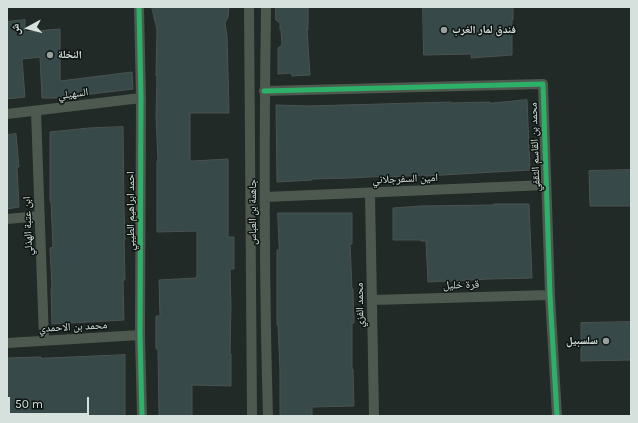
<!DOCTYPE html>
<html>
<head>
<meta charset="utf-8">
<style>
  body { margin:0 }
  #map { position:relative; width:638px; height:423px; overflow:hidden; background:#212a27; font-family:Karla,"Noto Naskh Arabic",sans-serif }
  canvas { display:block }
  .frame { position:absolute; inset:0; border:8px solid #d6e0dc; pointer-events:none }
  .north { position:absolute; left:8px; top:8px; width:40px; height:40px; -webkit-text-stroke:3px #0d1412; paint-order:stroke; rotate:263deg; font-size:11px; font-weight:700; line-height:16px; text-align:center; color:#d6e0dc }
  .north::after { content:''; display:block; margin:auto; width:14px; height:18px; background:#d6e0dc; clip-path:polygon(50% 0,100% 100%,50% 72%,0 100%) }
  .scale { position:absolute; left:8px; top:397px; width:81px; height:18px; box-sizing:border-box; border:2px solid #d6e0dc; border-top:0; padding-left:5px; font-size:12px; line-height:14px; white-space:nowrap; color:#d6e0dc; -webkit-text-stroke:3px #0d1412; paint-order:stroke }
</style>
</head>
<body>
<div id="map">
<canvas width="638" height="423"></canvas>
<div class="frame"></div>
<div class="north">ش</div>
<div class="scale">50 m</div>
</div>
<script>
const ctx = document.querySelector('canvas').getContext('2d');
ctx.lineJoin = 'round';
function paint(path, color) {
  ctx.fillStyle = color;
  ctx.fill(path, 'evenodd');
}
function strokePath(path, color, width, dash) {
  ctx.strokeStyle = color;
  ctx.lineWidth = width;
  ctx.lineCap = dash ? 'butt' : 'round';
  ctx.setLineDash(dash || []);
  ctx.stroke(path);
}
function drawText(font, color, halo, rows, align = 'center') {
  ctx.font = font + ' Karla,"Noto Naskh Arabic",sans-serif';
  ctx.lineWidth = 3;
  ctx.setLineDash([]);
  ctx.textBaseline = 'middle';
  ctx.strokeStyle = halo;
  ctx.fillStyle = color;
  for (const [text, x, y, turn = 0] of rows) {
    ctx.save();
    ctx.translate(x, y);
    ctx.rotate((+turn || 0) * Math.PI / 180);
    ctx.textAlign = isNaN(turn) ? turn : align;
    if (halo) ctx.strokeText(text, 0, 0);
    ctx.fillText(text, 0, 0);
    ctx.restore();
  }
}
const building = new Path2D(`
  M152,7l11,1 1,-1h65l-1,10 -3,6 2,13 1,36 1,41h-39v47l2,1 36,-2v78h6v32h-4l1,37 -1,48h1v32l-39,-1v31h-33l-1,-67h-2v-33h4l-1,-36 37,-2v-1h1v-46l-40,1v-71h1l-2,-45 1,-40h-1l1,-46z
  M276,7h32v23h-1l3,45 -18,1 -1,-3 -13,1v-26l4,-3 -1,-15h-1v-7l-4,-3z
  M423,7h90v13h-1v35l-41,3v-4l-47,1z
  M25,20v12l35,-3v52l72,-9 1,17 -75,9h-16l-2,-41 -18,2 3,38 -18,2v-77z
  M527,100l3,70 -105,6 -1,-1 -35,2v-1l-39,2 -38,1v1l-35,2 -1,-77 33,1 142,-4v1l39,-1v1z
  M123,127l1,81 1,32h-1l1,40h-2l1,40 -72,4 -1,-36h1l-2,-40 3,-1 -2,-45h-1v-70l39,-4z
  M16,134l3,33h-2l2,40 -12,2v-74z
  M631,170v36h-41l-1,-35z
  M494,204h35l3,74 -43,1 -61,3 -2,-41h-5v-1h-28v-32l28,-2 73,-1z
  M278,213h74v31h-2l2,45h1l1,34h-2v46h1l1,37 -42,1v9h-32v-45l-2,-46h-1v-75h2z
  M631,322v38l-50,1v-38z
  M125,355v61h-118v-58l34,-1v1z`);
const minor = new Path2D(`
  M139,7l2,91 -1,237 2,81
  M249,7l3,409
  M266,7c-2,136 -2,273 2,409
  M264,91l279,-7 7,211 7,121
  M36,111l8,229
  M7,114l134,-16
  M370,193l4,223
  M265,197l281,-12
  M7,219l33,-3
  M372,300l178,-5
  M7,343l133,-8`);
const cycleway = new Path2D(`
  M139,7l2,91 -1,237 2,81
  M264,91l279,-7 7,211 7,121`);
const markers = [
  [444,30,4,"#97a09d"],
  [50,55,4,"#97a09d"],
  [606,341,4,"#97a09d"]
];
const poiNames = [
  ["فندق لمار الغرب",452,30],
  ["النخلة",58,55],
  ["سلسبيل",598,341,"right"]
];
const streetNames = [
  ["السهيلي",73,94,-7],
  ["محمد بن القاسم الثقفي",535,147,-92],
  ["امين السفرجلاني",405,179,-2],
  ["احمد ابراهيم الطيبي",131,211,-90],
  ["جاهمة بن العباس",253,212,-90],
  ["ابن عتبة الهذلي",28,226,-92],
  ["قرة خليل",461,285,-2],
  ["محمد الفزي",360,305,-91],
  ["محمد بن الاحمدي",73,327,-3]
];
paint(building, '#374948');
strokePath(building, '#4b5352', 1);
strokePath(minor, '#4d594e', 10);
strokePath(cycleway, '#2db169', 5);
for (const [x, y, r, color] of markers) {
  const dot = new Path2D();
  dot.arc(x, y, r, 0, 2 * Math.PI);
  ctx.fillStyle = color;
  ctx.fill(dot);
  strokePath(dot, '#0d1412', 1.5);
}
drawText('bold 11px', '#d6e0dc', '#0d1412', poiNames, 'left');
drawText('11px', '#d6e0dc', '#0d1412', streetNames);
</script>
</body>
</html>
